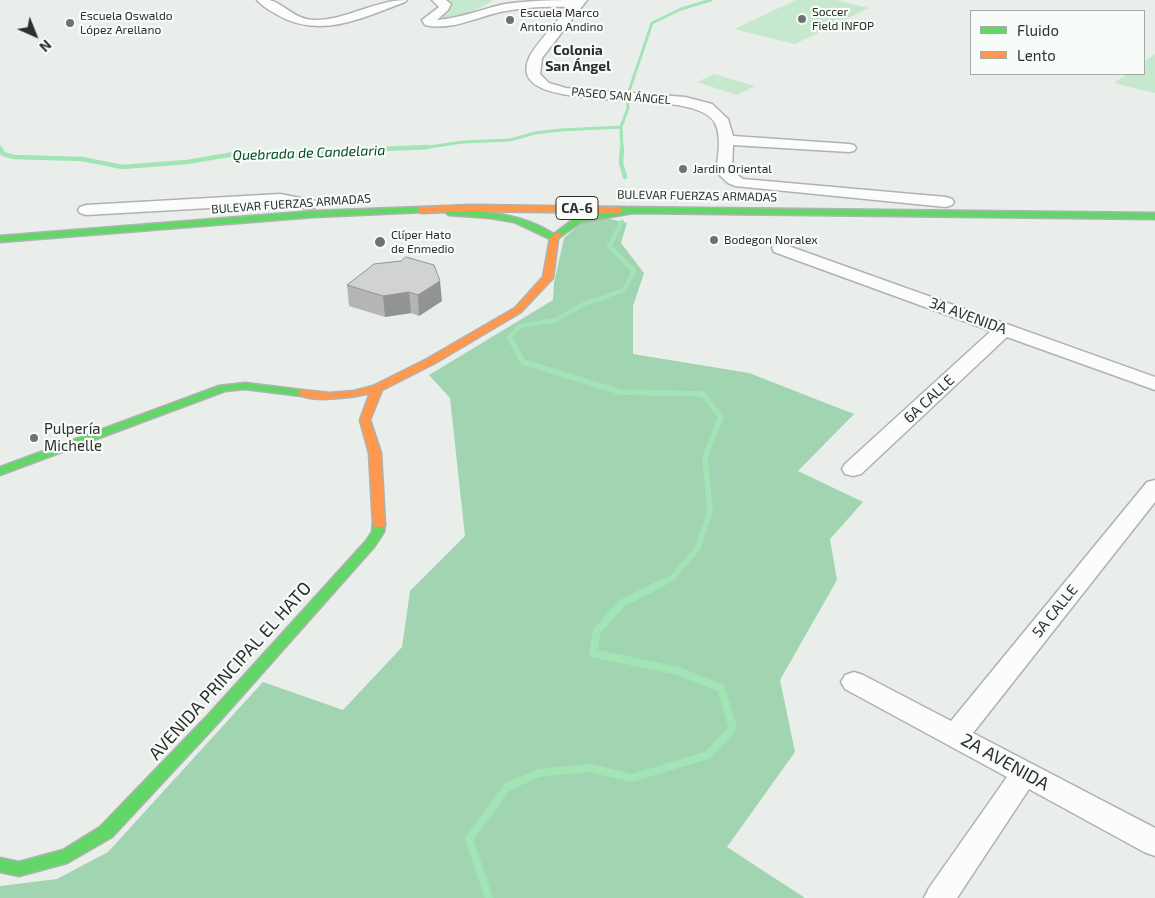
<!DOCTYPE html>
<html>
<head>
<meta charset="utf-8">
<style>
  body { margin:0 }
  #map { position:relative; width:1155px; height:898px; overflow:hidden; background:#eaeeeb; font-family:"Exo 2",sans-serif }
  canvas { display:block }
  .legend { position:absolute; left:970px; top:10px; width:175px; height:65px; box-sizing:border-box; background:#f7fcf8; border:1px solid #a6aaa7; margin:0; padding:6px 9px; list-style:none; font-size:15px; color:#2d2f2d }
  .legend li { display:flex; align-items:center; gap:10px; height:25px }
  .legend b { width:25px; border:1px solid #a6aaa7 }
  .north { position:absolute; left:10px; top:10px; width:50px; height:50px; -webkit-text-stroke:4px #f7fcf8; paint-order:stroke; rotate:136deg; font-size:14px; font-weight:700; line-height:20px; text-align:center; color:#2d2f2d }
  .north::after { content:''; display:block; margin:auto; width:18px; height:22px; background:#2d2f2d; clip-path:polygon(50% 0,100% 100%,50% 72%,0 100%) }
</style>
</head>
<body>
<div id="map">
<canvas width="1155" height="898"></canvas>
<ul class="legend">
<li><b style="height:6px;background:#63d668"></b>Fluido</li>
<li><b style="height:6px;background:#ff974d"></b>Lento</li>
</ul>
<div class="north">N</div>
</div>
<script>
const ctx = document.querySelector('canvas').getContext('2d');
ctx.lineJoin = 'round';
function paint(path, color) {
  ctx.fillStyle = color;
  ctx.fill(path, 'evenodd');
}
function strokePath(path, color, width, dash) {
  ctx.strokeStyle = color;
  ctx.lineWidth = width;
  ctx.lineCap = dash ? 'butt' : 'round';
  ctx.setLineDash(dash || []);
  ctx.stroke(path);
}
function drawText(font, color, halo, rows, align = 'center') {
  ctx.font = font + ' "Exo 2",sans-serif';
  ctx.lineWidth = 4.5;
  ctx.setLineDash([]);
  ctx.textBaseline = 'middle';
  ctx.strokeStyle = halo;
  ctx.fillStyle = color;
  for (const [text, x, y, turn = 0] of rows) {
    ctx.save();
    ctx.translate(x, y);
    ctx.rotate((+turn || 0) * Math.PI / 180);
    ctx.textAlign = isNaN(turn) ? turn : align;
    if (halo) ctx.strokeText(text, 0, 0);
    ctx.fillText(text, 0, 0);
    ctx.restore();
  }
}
const green = new Path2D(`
  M446,0h47c-20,13 -31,18 -56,20l-2,-1 18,-13z
  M796,0h40l33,8 -74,36 -61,-15z
  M1155,54v39l-41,-10 13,-9h17v-12z
  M714,74l41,12 -18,9 -40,-13z`);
const forest = new Path2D(`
  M606,218l21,5 -6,20 23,30 -11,33v48l116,19 105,41 -56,57 65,31 -33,37 7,41 -57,100 15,72 -68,95 78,51h-805v-12l57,-7 51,-27 155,-170 80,28 59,-63 8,-56 55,-55 -15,-138 -21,-23 124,-75 1,-17 10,-45 17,-15z`);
const streamFar3 = new Path2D(`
  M403,149l20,-1 40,-6 47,-2 25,-7 25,-3 61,-3
  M622,149l-1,-22 7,-19 -1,-11 25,-74 29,-14 30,-9`);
const streamFar2 = new Path2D(`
  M622,147l-1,16 4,14
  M0,148l3,6 11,3 68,2 40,8 65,-5 53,-9h28l23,3 44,-5 92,-4
  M511,339l-1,-2 10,-11 36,-6 26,-15 42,-15 10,-19 -25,-25 13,-24`);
const streamFar1 = new Path2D(`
  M510,338l13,24 97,30 83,2 18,23 -16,40 5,54 -12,37 -25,29 -13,7`);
const stream = new Path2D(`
  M489,898l-20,-59 38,-52 32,-14 51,-5 42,10 76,-23 25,-27 -12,-40 -43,-17 -85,-18 4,-22 24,-27 41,-21`);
const street = new Path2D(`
  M257,0c4,0 9,0 12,0 15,3 25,20 46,20 32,0 60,-20 92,-20l-2,2c-43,16 -86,38 -129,12 -7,-4 -14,-8 -19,-14z
  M432,0h14l5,4 -3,6 -11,10c24,-2 45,-11 68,-16 27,-4 55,-4 82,-4l-45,58 -2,16 9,9 17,5 119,9 27,7 16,15 5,17 116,8 5,1 2,3 -2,3 -5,1 -116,-7 -1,26 11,8 203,18 6,2 2,3 -2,3 -6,2 -211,-21 -7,-3 -12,-11c2,-15 6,-35 -1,-49 -20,-41 -213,-2 -186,-65 7,-15 30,-38 40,-51 -23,-1 -46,0 -69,5 -25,6 -49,19 -75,13l-3,-5 17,-13z
  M280,194l36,7 2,3 -2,3 -6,2 -30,-5 -194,11 -6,-2 -2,-3 2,-3 6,-2z
  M780,243l375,134v13l-148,-53 -146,137 -8,2 -8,-2 -3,-5 3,-5 146,-133 -217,-79 -2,-4 2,-4z
  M1155,480v22l-182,231 182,95v28l-11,-4 -115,-63 -72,109h-33l5,-10 78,-111 -162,-88 -4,-7 4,-7 9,-3 9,3 88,46 196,-239z`);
const fast = new Path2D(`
  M421,207l4,3 -1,2 -110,5 -314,25v-6l314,-25z
  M619,207l536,6v6l-522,-6 -52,9 -27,19 -40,-19 -24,-4 -41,-3 -4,-3 4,-3c37,2 73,5 105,25l21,-16 40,-7 1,-3z
  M245,383l57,7 5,3 -5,3 -57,-7 -20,2 -225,84v-8l219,-81z
  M379,520l6,4 -1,8 -10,15 -156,176 -106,114 -45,26 -48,13 -19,-4v-14l19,4 44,-12 37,-23 108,-112 158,-174 6,-9 1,-8z`);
const slow = new Path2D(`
  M472,205l147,2 4,3 -4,3 -147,-2 -51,2 -4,-3 4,-3z
  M558,232l4,3 -4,4 -5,39 -32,34 -86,51 -53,27 -12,30 11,33 4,71 -2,3h-8l-2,-3 -4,-71 -9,-33 10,-27c-16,4 -61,11 -73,0l5,-3 28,3 24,-2 19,-5 54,-27 88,-51 28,-31 7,-39z`);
const wall = new Path2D(`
  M374,264l68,37 -23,15 -8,-3 -26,4 -36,-11 -2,-21z`);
const shadedWall = new Path2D(`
  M440,281l2,20 -23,15 -1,-21z
  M409,292l2,21 -26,4 -2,-21z`);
const building = new Path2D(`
  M406,257l28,8 6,16 -22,14 -9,-3 -26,4 -36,-11 27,-21 27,-3z`);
const markers = [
  [802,19,5,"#6f7270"],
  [510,20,5,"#6f7270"],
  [70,23,5,"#6f7270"],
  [683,169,5,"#6f7270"],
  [714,240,5,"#6f7270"],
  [380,242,6,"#6f7270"],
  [34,438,5,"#6f7270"]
];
const farPoinames = [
  ["Soccer",812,12],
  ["Field INFOP",812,26],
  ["Escuela Marco",520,13],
  ["Antonio Andino",520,27],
  ["Escuela Oswaldo",80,16],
  ["López Arellano",80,30],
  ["Jardin Oriental",693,169],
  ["Clíper Hato",391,235],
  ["de Enmedio",391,249],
  ["Bodegon Noralex",724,240]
];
const farStreetnames = [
  ["PASEO SAN ÁNGEL",621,96,5],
  ["BULEVAR FUERZAS ARMADAS",697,196,1],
  ["BULEVAR FUERZAS ARMADAS",291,204,-4]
];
const farNeighbourhoodnames = [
  ["Colonia",578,50],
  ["San Ángel",578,66]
];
const farWaternames = [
  ["Quebrada de Candelaria",309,153,-2]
];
const shields = [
  [577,208,42]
];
const shieldNames = [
  ["CA-6",577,208]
];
const streetNames = [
  ["3A AVENIDA",968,316,20],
  ["6A CALLE",929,399,-43],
  ["5A CALLE",1055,611,-51]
];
const poiNames = [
  ["Pulpería",44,429],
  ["Michelle",44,446]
];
const nearStreetnames = [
  ["AVENIDA PRINCIPAL EL HATO",230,671,-48],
  ["2A AVENIDA",1005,762,29]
];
paint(green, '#c5e8ce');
paint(forest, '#a1d4b0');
strokePath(streamFar3, '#a3e4b6', 3);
strokePath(streamFar2, '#a3e4b6', 4.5);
strokePath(streamFar1, '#a3e4b6', 5.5);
strokePath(stream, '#a3e4b6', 8);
strokePath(street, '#afb2b0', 3);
strokePath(fast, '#afb2b0', 3);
strokePath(slow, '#afb2b0', 3);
paint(street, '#fcfcfc');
paint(fast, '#63d668');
paint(slow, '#ff974d');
paint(wall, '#b4b5b4');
paint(shadedWall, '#929492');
paint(building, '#d1d3d1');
strokePath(building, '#929492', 1);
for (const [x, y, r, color] of markers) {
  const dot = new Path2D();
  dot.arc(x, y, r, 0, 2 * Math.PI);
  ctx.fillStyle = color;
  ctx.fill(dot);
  strokePath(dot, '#f7fcf8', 2);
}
drawText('12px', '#2d2f2d', '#f7fcf8', farPoinames, 'left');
drawText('12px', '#2d2f2d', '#f7fcf8', farStreetnames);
drawText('bold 14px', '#2d2f2d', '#f7fcf8', farNeighbourhoodnames);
drawText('italic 14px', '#004820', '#f7fcf8', farWaternames);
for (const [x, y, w] of shields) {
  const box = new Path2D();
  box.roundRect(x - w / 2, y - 11.5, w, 23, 4);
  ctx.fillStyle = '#f7fcf8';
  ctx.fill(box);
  strokePath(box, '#2d2f2d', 1);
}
drawText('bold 14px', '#2d2f2d', null, shieldNames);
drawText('15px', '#2d2f2d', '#f7fcf8', streetNames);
drawText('15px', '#2d2f2d', '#f7fcf8', poiNames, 'left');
drawText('18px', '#2d2f2d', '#f7fcf8', nearStreetnames);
</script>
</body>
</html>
